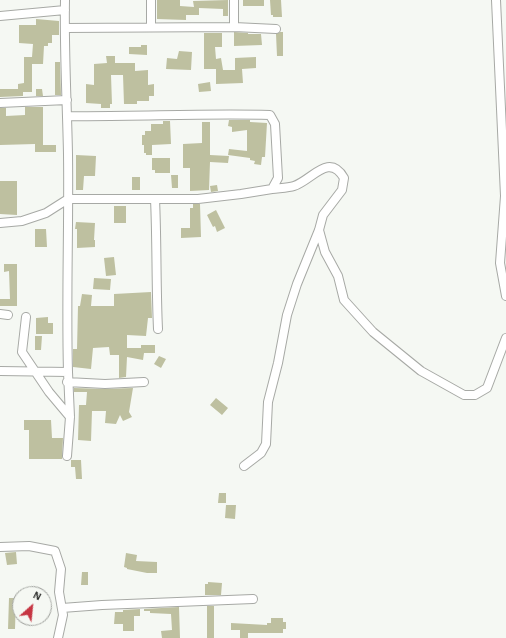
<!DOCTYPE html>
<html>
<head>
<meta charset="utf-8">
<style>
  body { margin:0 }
  #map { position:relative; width:506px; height:638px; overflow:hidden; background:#f5f8f3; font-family:"Alegreya Sans",sans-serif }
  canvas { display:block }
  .north { position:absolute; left:12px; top:586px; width:40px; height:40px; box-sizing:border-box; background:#f5f8f3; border:1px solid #a3a5a1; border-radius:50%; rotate:27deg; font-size:11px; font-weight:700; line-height:16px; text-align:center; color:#282927 }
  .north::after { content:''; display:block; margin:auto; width:14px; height:18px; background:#c63643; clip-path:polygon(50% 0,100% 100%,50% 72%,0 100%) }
</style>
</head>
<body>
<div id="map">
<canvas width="506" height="638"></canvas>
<div class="north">N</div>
</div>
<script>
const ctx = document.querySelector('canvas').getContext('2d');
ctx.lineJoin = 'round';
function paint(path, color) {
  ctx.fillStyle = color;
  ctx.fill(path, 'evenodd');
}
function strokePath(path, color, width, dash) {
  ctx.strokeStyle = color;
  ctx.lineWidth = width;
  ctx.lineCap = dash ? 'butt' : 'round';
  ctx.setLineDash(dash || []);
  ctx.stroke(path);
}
const building = new Path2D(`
  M157,0h23v6l14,1 -1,-6 35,-1v16h-5v-7l-24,-1v7h-13v5l-29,-1z
  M243,0h21v6h-21z
  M270,0h11l1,17h-9v-2h-2z
  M36,19l23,2v14h-7v8h-4v3h-4l-1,18h-11v28h-9v4l-23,1v-8h18v-5l6,-1v-26h8l1,-13 -14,-1v-18h17z
  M234,32l14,1v1h13l1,11 -28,1z
  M280,32h3v24h-6l-1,-22z
  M204,33h18v14h-7l1,12 5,-1 2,12h12v-12l21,-1v11l-14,1 1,14 -27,1v-15h-12z
  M141,45h6v10l-18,-1v-7h12z
  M179,51l13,1 -1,18 -25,-1 1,-11 10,1z
  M106,56h9v7h20v8l13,-1v15l6,-1v12h-5v5h-12v3h-13l-1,-29h-12l1,29h-2v4h-9v-4l-15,-1v-19l8,1v-21l13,-1z
  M55,62h5l1,33h-6z
  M210,82l1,9 -12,1 -1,-8z
  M36,89h6l1,7h-7z
  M25,107h18v38h13v7h-21v-8l-35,1v-37h6v8l19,-1z
  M229,120h21v2l17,1 -2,34h-3l-1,8 -7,-1 1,-3 -5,-1v-2l-22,-3 1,-6 18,2v-21l-15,2v-5l-4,-1z
  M163,121h7l1,23 -19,1v10h-6v-2h-2v-8h-2v-10h3v-4h6v-7h12z
  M202,122h8v33l19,1 -1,7 -18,-1 -1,28 -19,1v-23h-7v-24l19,-1z
  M76,155l20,1 -1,20h-11l-1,14h-7z
  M152,158h18v15h-15v-3h-3z
  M171,175h7v13h-6z
  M132,177h8v13h-8z
  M0,181h17v34l-17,-1z
  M217,185l1,6 -7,1 -1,-6z
  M193,204h7l1,33 -20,1v-10h9v-20h3z
  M114,206h12v17h-12z
  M216,210l9,18 -8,4 -2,-6 -2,1 -6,-12z
  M76,222l19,1 -1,17h1v7l-18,1v-19h-2z
  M35,229h11l1,18h-12z
  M114,257l2,18 -10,1 -2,-18z
  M4,264h13v42h-17v-7h10l-1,-28 -5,1z
  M94,278l17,1 -1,11 -17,-1z
  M151,292l1,26h-4l-2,18 -19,-1v13h14v-3h14v8h-11l-1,7 -16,-3 -1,20 -7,1v-23h-9l-1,-8 -16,1 -2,21 -18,-2v-18h4l1,-43h2l2,-12 10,1 -1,11h23v-12z
  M48,317v6h5v11h-17v-16z
  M35,336h7l-1,14h-6z
  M159,356l7,3 -5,9 -7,-4z
  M74,388l31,1 28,-1 -4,24 3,5 -9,4 -3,-6 -4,9 -11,-1 1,-12h-14l-1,30 -13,-1 1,-35h7l1,-13h-13z
  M216,398l12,10 -6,7 -12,-10z
  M24,420h27l1,18h11l-1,21h-33v-29h-5z
  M71,460h10l1,19h-6l-1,-12h-4z
  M219,493h7v10h-8z
  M226,505h10l-1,14 -10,-1z
  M16,552l1,12 -10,1 -2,-12z
  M126,553l11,2 -1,6 21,1v11h-10l-20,-4v-1l-3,-1z
  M82,572h6v13h-7z
  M208,582l14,1 -1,12h-16v-11h3z
  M9,598h7l-1,31h-7z
  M207,606h7v32h-7z
  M179,607l1,31h-18l-1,-7 11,-1 -1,-16 -21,-1v-2h-6v-2z
  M140,609v7h-6v15h-11v-7h-9l1,-12h8v-2z
  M271,618h12v4h3v7h-3v4h-35v5h-8v-8h-9v-7l36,2v-2h4z`);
const minor = new Path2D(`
  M234,0v27
  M496,0l9,196 -5,67 6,33
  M0,16l65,-6
  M151,27v-27
  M65,28l169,-1 42,2
  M0,103l67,-3
  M155,199c2,43 1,87 3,130
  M0,223l22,-2 24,-8 22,-14h130l43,-5 31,-5 6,-11 -3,-54 -5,-9c-68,-2 -135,2 -203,1
  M319,230l6,22 13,24 6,24 19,21 10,11 48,39 43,24h11l12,-7 19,-50
  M0,314l8,1
  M26,317l-4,35 27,40 21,25
  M0,371l68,1c-2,-73 1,-145 0,-218 -1,-51 -4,-103 -3,-154
  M67,382l38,2 39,-2
  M67,456l3,-39 -2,-45
  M244,466l17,-13 5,-9 2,-42 10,-39 9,-48 10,-31 22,-54 4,-15 19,-25 2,-12c-15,-26 -32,2 -50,8 -6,2 -15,2 -22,3
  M0,547l29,-1 26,5 6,18 -2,23 4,23 -5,23
  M62,608l40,-3 151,-6`);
paint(building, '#bec0a0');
strokePath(minor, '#a7a9a5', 10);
strokePath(minor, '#fff', 8);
</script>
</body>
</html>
